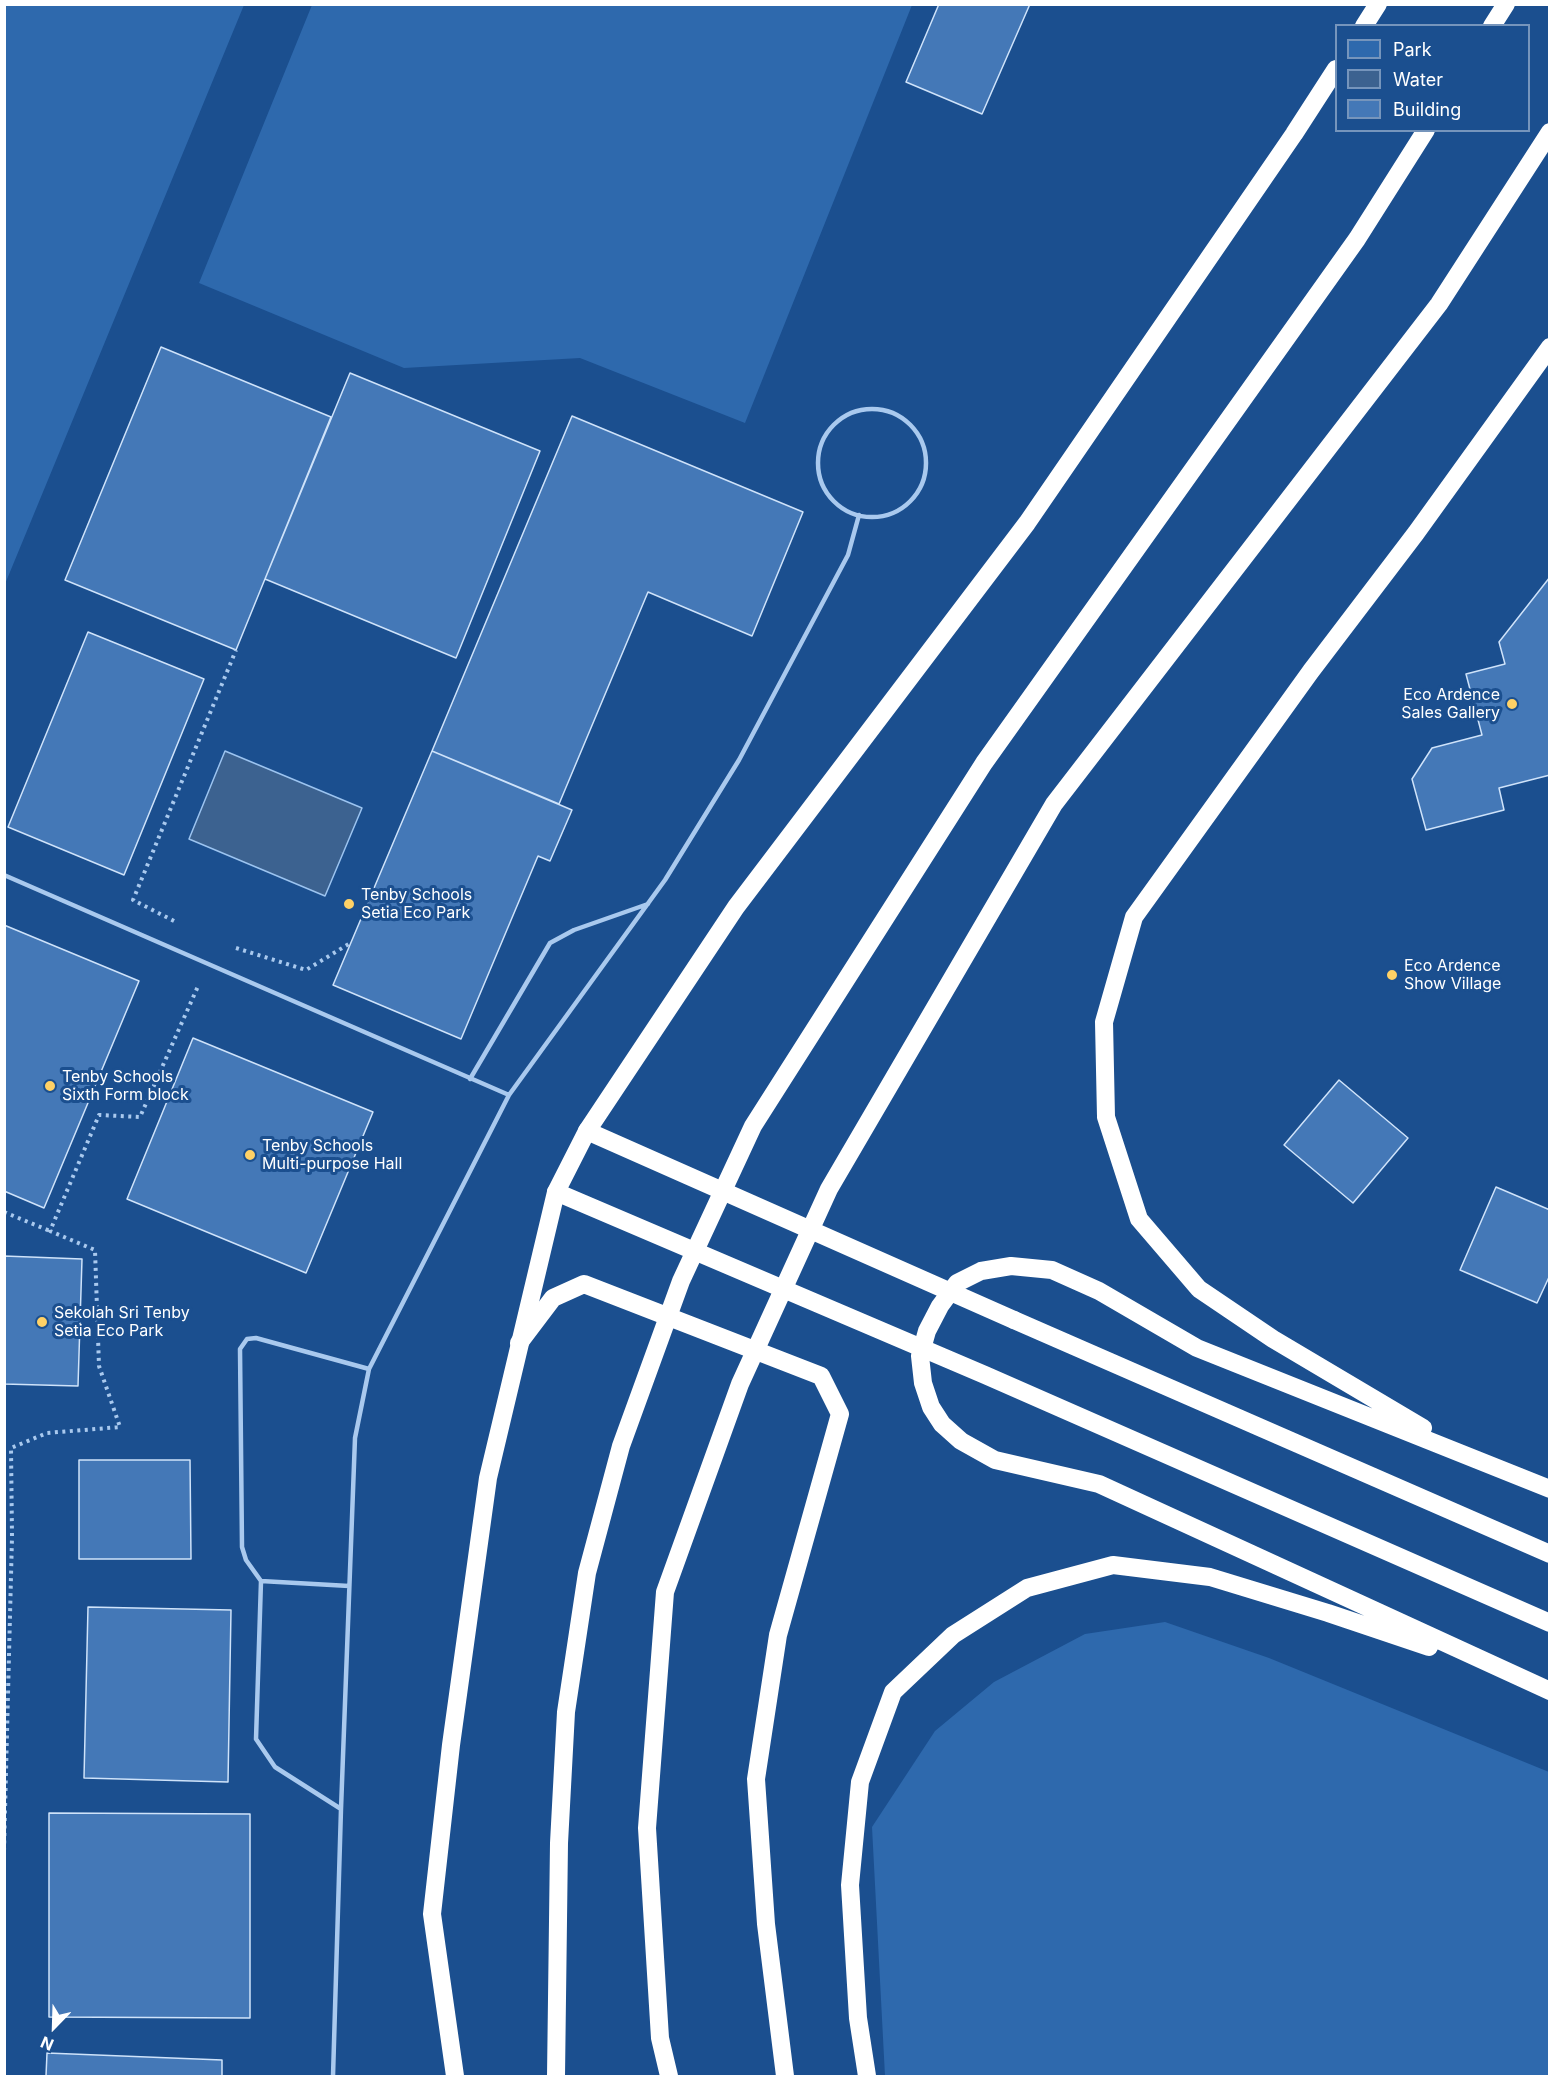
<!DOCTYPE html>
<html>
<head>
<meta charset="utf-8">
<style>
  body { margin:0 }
  #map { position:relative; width:1554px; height:2081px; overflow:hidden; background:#1b4f8f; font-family:Inter,sans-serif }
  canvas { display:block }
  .frame { position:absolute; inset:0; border:6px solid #fff; pointer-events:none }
  .legend { position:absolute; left:1335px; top:24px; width:195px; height:108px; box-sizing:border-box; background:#1b4f8f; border:2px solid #7695bc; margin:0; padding:8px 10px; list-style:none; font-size:18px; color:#fff }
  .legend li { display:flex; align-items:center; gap:12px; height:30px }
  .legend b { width:30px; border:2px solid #7695bc }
  .north { position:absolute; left:24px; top:1997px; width:60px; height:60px; -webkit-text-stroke:4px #1b4f8f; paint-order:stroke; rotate:203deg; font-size:16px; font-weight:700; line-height:24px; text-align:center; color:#fff }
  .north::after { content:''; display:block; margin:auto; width:21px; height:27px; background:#fff; clip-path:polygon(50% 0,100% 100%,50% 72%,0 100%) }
</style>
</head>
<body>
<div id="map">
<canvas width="1554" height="2081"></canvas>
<div class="frame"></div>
<ul class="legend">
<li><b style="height:16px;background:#2e69ad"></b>Park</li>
<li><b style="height:16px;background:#3c6290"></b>Water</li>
<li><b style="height:16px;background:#4478b7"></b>Building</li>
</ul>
<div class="north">N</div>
</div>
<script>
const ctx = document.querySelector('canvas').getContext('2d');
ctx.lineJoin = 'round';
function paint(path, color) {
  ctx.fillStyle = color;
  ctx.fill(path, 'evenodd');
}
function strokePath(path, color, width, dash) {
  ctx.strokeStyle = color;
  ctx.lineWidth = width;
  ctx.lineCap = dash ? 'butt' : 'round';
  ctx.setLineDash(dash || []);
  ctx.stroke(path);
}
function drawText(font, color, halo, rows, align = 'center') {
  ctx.font = font + ' Inter,sans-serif';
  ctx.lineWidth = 6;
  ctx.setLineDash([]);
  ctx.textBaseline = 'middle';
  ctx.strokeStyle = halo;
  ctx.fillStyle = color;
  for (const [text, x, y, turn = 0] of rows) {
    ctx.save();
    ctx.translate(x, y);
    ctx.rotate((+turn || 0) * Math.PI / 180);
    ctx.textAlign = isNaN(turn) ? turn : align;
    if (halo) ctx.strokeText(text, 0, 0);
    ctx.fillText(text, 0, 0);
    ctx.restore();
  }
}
const green = new Path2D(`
  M5,4l239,1 -239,579 -1,-579z
  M312,5h600l-167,418 -165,-65 -176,10 -205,-85z
  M1165,1622l104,36 280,114v304h-664l-13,-249 63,-96 59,-49 91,-48z`);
const water = new Path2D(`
  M225,751l137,57 -37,88 -136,-57z`);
const building = new Path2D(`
  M939,4h91l-48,110 -76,-32z
  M161,347l170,70 -95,233 -171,-70z
  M350,373l190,78 -84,207 -191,-79z
  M572,416l231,96 -51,124 -104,-44 -89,212 -127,-53z
  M1550,577v198l-51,13 5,22 -78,20 -14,-51 20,-31 50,-13 -16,-61 39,-10 -6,-22z
  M88,632l116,47 -80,196 -116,-48z
  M432,751l140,59 -22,51 -12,-5 -77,183 -128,-54z
  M4,925l135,56 -95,227 -40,-17z
  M193,1038l180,74 -67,161 -179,-74z
  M1339,1080l69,58 -55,65 -69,-58z
  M1496,1187l54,23v65l-13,28 -77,-33z
  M4,1256l78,3 -4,127 -74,-2z
  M79,1460h111l1,99h-112z
  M88,1607l143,3 -3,172 -144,-4z
  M49,1813l201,1v204l-201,-1z
  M47,2053l175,7v16h-176z`);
const path = new Path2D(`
  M174,921l-41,-21 103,-250
  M236,948l70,22 46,-28
  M4,1212l46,19
  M4,1851l8,-314 -1,-89 36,-15 73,-6 -21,-61 -4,-116 -45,-19 49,-116 41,2 59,-133`);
const lane = new Path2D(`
  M818 463a54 54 0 1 1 108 0a54 54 0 1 1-108 0Z
  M4,875l505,220
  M470,1079l80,-136 24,-13 74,-26
  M261,1581l-5,158 19,28 66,42
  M349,1586l-88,-5 -15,-21 -4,-13 -2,-198 7,-10 9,-1 113,31
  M333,2076l8,-267 14,-371 14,-69 140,-274 156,-215 74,-120 109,-205 11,-40`);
const highway = new Path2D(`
  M1364,26l14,-22
  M1492,26l14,-22
  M1014,1320l536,234
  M1423,1428l-150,-89 -74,-50 -60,-70 -33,-102 -2,-95 30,-105 177,-246 105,-138 134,-186
  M1550,1489l-353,-141 -98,-57 -47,-21 -41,-4 -30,5 -24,12 -17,23 -13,25 -7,25 3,27 8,24 11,17 19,17 34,19 104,24 451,207
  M455,2076l-23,-162 19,-169 37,-267 68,-286 31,-61 149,-224 291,-384 267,-389 42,-65
  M556,2076l3,-233 7,-131 21,-139 34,-127 60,-165 72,-155 231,-363 373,-524 69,-109
  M669,2076l-9,-38 -13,-210 18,-236 75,-208 89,-195 225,-385 385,-500 111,-172
  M867,2076l-9,-58 -8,-133 10,-103 33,-90 60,-57 74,-47 86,-23 97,12 118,36 101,34`);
const highwayBridge = new Path2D(`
  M587,1131l427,189
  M556,1192l429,183 565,248
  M519,1343l34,-45 31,-14 237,92 19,38 -62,221 -22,144 10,145 19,152`);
const markers = [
  [1512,704,6,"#ffd166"],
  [349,904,6,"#ffd166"],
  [1392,975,6,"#ffd166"],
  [50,1086,6,"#ffd166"],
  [250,1155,6,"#ffd166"],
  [42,1322,6,"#ffd166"]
];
const poiNames = [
  ["Eco Ardence",1500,695,"right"],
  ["Sales Gallery",1500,713,"right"],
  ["Tenby Schools",361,895],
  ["Setia Eco Park",361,913],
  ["Eco Ardence",1404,966],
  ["Show Village",1404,984],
  ["Tenby Schools",62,1077],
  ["Sixth Form block",62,1095],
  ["Tenby Schools",262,1146],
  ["Multi-purpose Hall",262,1164],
  ["Sekolah Sri Tenby",54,1313],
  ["Setia Eco Park",54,1331]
];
paint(green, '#2e69ad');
paint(water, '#3c6290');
strokePath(water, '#9cc4f0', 1.5);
paint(building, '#4478b7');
strokePath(building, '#cfe3fa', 1.5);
strokePath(path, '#a9c9ee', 4, [3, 4.5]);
strokePath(lane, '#a9c9ee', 4.5);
strokePath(highway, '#fff', 18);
strokePath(highwayBridge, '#fff', 18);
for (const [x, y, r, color] of markers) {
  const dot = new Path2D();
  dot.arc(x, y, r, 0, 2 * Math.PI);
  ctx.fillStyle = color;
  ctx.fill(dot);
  strokePath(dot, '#1b4f8f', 2);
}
drawText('16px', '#fff', '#1b4f8f', poiNames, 'left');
</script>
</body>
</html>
